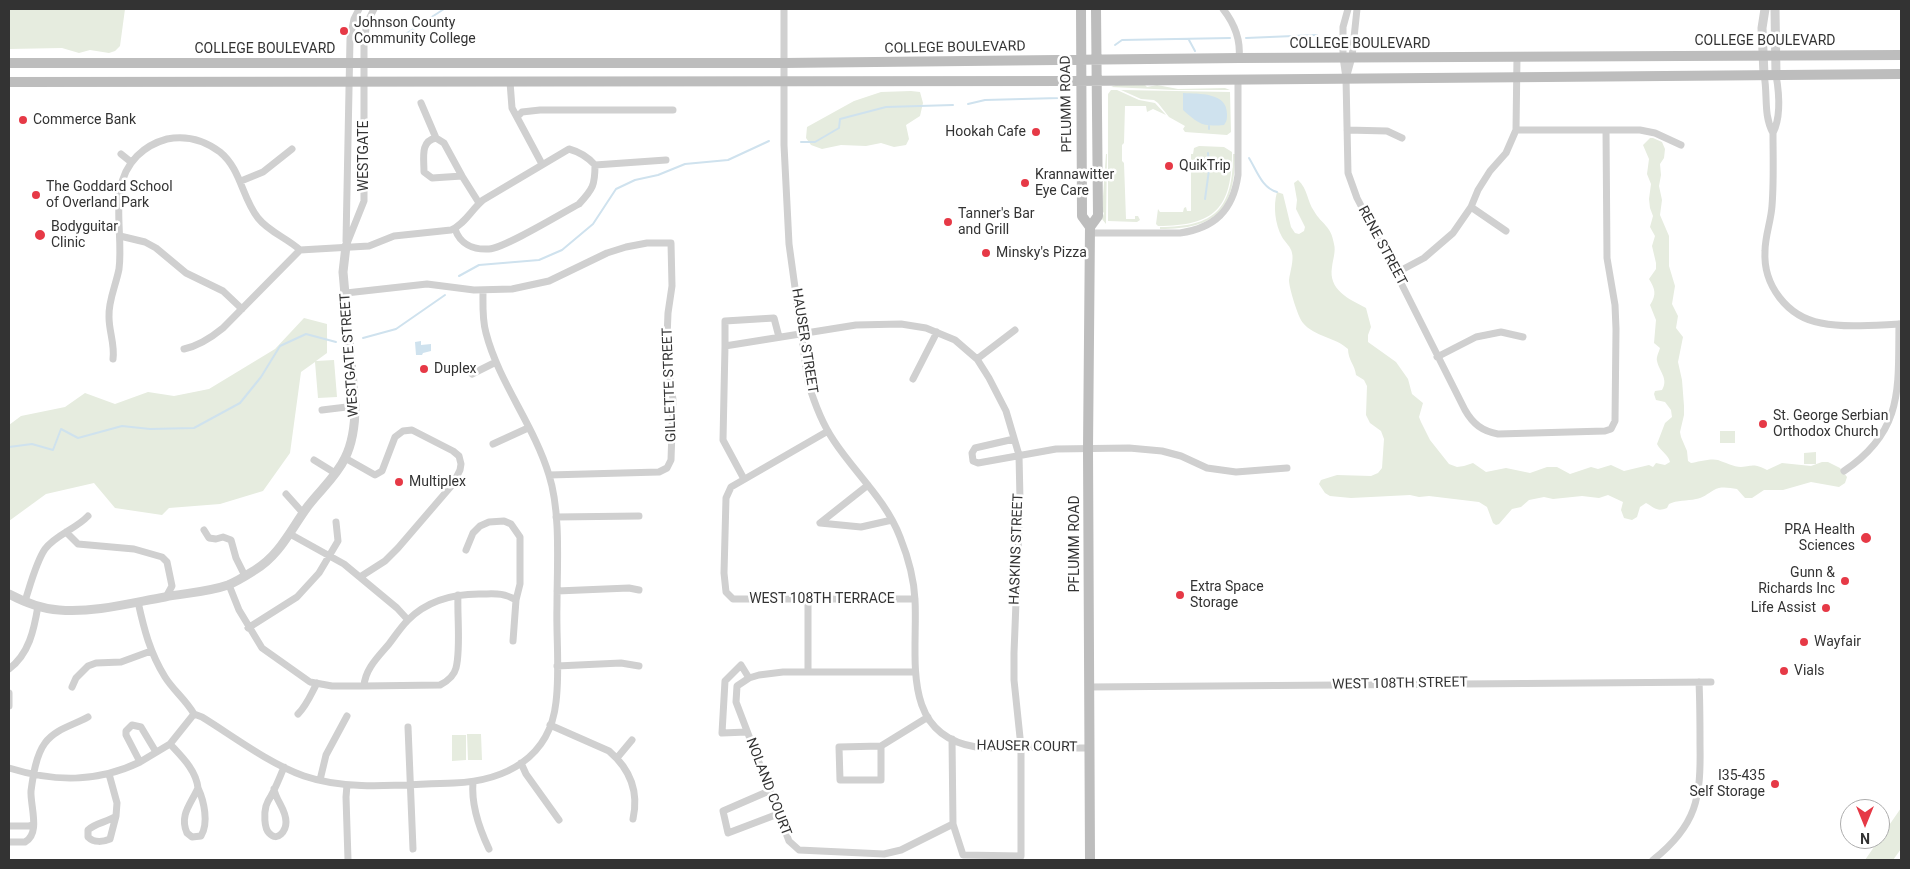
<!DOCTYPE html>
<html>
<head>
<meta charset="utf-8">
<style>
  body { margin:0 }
  #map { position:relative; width:1910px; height:869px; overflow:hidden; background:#fff; font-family:Roboto,sans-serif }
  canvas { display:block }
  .frame { position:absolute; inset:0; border:10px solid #333; pointer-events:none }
  .north { position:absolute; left:1840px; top:799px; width:50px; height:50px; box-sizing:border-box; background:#fff; border:1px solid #adadad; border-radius:50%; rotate:180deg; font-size:14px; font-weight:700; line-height:20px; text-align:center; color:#333 }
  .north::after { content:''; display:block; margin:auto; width:18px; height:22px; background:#e63946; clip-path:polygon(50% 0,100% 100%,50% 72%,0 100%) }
</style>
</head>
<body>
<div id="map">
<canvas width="1910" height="869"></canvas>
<div class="frame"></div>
<div class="north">N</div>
</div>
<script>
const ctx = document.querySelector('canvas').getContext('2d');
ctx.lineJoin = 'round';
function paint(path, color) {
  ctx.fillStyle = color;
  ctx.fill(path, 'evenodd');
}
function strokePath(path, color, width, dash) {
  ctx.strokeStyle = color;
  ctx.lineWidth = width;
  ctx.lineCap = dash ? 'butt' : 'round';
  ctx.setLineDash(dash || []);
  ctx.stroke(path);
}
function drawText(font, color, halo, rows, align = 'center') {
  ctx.font = font + ' Roboto,sans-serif';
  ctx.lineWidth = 5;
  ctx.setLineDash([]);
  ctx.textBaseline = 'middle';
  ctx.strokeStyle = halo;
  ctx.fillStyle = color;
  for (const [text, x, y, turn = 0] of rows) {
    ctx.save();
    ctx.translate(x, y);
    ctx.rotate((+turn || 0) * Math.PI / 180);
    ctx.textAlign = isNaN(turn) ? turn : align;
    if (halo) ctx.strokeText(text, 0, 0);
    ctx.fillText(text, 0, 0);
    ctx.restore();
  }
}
const green = new Path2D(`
  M9,9h116l-5,37 -5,5 -6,2 -19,-3 -11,3 -17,-5 -53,1z
  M1116,85h29l2,2 10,-2 21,4 47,-1 5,2h-55l-64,-3z
  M1111,90h6l22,10 16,3 11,12 -13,-6 -6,3 -1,-6h-21l-1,37 -2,2v16l2,2 2,56h9v-3h3l2,4 -3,2 -29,-1v-127z
  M1121,90l109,2 1,40 -4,3 -42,-3 -2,-3 2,-3 -16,-9 -11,-14 -4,-3 -13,-1z
  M911,91l9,1 3,11 -3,13 -14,9 3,14 -3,6 -12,2 -13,-4 -15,3 -25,-1 -19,4 -11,-4 -5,-7 1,-11 47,-26 27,-9z
  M1650,138h3l9,4 3,7 -1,9 -4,6 1,11 -2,11 3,14 -2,15 9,21v30l6,20 -3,18 6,12 -2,12 7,9 -5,25 4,18 2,26v9l-4,17 1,5 6,14 1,10 3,2c6,-1 20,-5 27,-3 6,2 16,7 23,7 13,-1 12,-4 26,3l15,-7 29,3 11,-4h6l12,6 7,9 -2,6 -6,4 -28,-5 -28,8h-19l-12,8h-7l-8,-9c-8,-1 -16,-3 -23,1 -7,4 -11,8 -18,9 -9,2 -19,1 -27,5l-2,4c-10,4 -12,0 -21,-5l-6,4 -3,10 -5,3 -8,-2 -3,-8 2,-8 -15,-7 -9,3 -17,-2 -29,3 -9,-2 -15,3 -8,7 -9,2 -13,15 -3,1 -3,-2 -6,-16 -8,-5 -50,-6 -10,1 -9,-2 -59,3 -21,-2 -5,-3 -6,-9 2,-4 16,-5 34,1 7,-3 4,-5 2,-29 -3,-8 -11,-8 -4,-8 1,-29 -3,-6 -8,-5c-1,-10 -8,-15 -8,-26 -13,-12 -33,-12 -45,-26 -5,-6 -14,-35 -14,-43 1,-8 5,-20 3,-27 -1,-6 -7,-11 -10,-16 -7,-13 -9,-31 -5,-45l6,2 8,33 4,6 4,1 5,-3 1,-4 -9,-18 1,-9 -3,-17 4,-3c10,9 9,21 16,31 8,14 17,14 20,33 2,7 -1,15 -2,23 -4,23 17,32 34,41l5,19 -3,8v7l28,20 12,17 4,15 11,9 -4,14 2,5 9,18 19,24 8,3 7,-1 9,-3 13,9 20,-4 24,5 17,-6h10l13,7 21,-7 7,2 13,-4 13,6 25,-6 4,2 3,-4 9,2 5,-3c-2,-8 -9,-10 -13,-18l8,-21 7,-6 -1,-7 -6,-8 -9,-2 -2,-6 1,-3 7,-1c7,-11 -3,-19 -5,-29 -1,-4 2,-9 3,-13l-6,-5 2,-23 -6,-15c7,-11 5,-16 -1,-26l7,-10v-6l-4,-17 3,-10 -5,-9 3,-11 -3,-8 -1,-9 2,-15 -4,-10 2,-15 -6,-14z
  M1199,146l25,1 8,5c0,56 -17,74 -74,74l-2,-2 2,-15 2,3h23l1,-4 2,-1 1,4h4v-57h2l1,-6z
  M1106,154h1l-1,70 -4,-5 2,-6 -2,-2z
  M1233,154h2c0,56 -19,75 -75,75v-2c55,0 73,-18 73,-73z
  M304,318l23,6v29l-11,8 18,-1 3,37 -19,1 -3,-36 -14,10 -11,81 -27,38 -43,13 -51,4 -7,7 -47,-7 -21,-25 -48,11 -37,27v-96l12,-9 44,-9 20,-14 30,11 33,-12 26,4 35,-7 66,-40z
  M1720,431h15v12h-15z
  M1816,452v12h-12v-11z
  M467,734h14l1,26h-14z
  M452,735h14v25l-14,1z
  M1901,808v41l-8,11h-28z`);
const water = new Path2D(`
  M1183,93c16,1 44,-1 44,21 0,5 0,7 -3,11 -22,2 -25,-1 -41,-15z
  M421,341v4l10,-1v7l-8,2 -1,2h-6l-1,-13z`);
const stream = new Path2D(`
  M401,37l43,-28
  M1246,38l71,-3
  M1189,40l6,11
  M1115,45l7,-5 108,-2
  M968,104l17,-4 74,-2 6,-3
  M1209,129v-3
  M801,142h14l24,-14 1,-9 46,-12 67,-2
  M1249,158c8,13 13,30 28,34
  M1205,199l4,-29 -1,-17
  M459,276l20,-11 60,-5 23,-10 31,-26 23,-35 19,-9 23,-5 27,-11 43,-4 41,-19
  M363,338l33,-9 49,-34
  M9,447l23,-3 21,6 8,-21 17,9 44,-12 28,3 44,-1 46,-25 21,-26 19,-31 26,-12 30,8`);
const minor = new Path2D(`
  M784,9v136l5,99 19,138c6,20 13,40 26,59 21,32 52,59 66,96 8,20 14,41 15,63 3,55 -16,135 61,147 13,2 28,0 42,0 24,0 48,1 72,1
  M1223,9c11,14 18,30 16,49
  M1348,9l-5,18v30l3,21 2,95 9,25 39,75 69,137c8,14 17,21 33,24l107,-3 6,-2 4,-8 1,-92 -1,-24 -8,-47 -1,-128
  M1347,75l5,-18 5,-48
  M1764,75c4,19 -1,40 9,58 0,24 1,48 -1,73 -1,15 -7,30 -7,45 -2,34 22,66 56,72 24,5 55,2 80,1
  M510,82l2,26 30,56
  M421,103l15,35
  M517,117l5,-5 18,-2h133
  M1347,130l40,1 15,7
  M1516,130l1,-73
  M1773,133c8,-16 6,-41 3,-58
  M121,154l10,8
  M595,165l71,-5
  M462,176l-18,-33 -8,-5c-16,3 -12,20 -12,34l8,6 30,-2 17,27
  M241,181l22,-9 29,-23
  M1471,207l35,24
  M1090,233h90c34,-5 53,-22 58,-58v-96
  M120,236l25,6 11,6 30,25 37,18 19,18
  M346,241l4,-202 4,-20 5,-10
  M346,246l18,-45v-160l3,-18 7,-14
  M1396,273l28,-15 29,-25 18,-26 7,-17 12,-19 16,-18 10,-23h124l15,3 26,12
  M346,293l81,-9 47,6 38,-1 37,-8 58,-28 19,-6 21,-4h24l1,43 -4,27 -1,25 1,25 5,37 -2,60 -4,8 -8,4 -110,3
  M725,346v-25l49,-3 5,19
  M184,349c14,-3 28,-12 39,-21l77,-78 69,-4 25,-10 57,-6c13,-5 21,-21 32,-30l86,-51c11,3 18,7 26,16 0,20 -2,24 -16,39 -17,9 -74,44 -90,45 -16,1 -29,-5 -34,-20
  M1437,357l39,-20 25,-5 22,5
  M113,359c2,-15 -4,-27 -4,-42 -1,-16 7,-32 10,-48 5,-38 -12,-83 18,-113 8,-8 19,-14 30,-17 20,-4 37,1 53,13 21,17 22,46 38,66 11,14 29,20 42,32
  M977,359l38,-29
  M472,374l24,-12
  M913,379l24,-47
  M322,410l33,-4
  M828,431l-97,56 -5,11 -2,75 2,19 7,7h182
  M1014,439l-39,9 -3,5 1,8 5,2 78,-14 73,-1 33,3 19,5 26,12 29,4 51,-4
  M493,444l35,-16
  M345,458l30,17 7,-4 13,-34 8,-6 9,-1 41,21 6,5 2,8 -1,6 -7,14 -55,64 -13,13 -25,16
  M314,460l21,13
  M1844,471c60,-40 54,-83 55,-147
  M744,479l-21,-39 2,-94 131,-21 45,-1 25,4 29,12 22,19 12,19 17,33 13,44 1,45 -6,153v27l7,67v109l-58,-1 -10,-31 -1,-85
  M868,485l-48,38 41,4 31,-7
  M286,494l17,19
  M556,517l83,-1
  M204,530l5,8 7,1 7,-2 8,3 5,18 9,18
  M66,532l12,12 56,5 28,8 5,5 5,24 -6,11
  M290,534l54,30 53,44 11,12
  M466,550l7,-17 7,-7 9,-4 15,-1 7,3 9,13v47l-4,16 -3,41
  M229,585l10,25 23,38 48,34 22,4h32l76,-1c8,-4 14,-9 16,-17 5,-19 1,-52 2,-73
  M557,591l72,-3 10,2
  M25,601c5,-15 11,-39 20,-52 10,-14 31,-20 43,-33
  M138,602c6,27 12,51 27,75 8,13 21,23 29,37l8,3c31,19 66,46 102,59 47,16 101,8 150,7 51,-2 96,-25 102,-81 4,-32 0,-65 1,-97 0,-40 4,-92 -8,-130 -15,-50 -50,-92 -63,-142 -4,-14 -3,-28 -3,-42
  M248,628l49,-31 22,-24 19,-32 -2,-19
  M557,666l64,-3 18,3
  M9,669c20,-15 25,-39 29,-63
  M808,672v-74
  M915,672h-132l-24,3 -10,3 -12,8 -1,16 53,139 10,9 85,4 17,-4 52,-26
  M364,686c1,-17 14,-29 25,-42 6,-8 12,-17 19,-24 19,-19 45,-26 71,-26 16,0 23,-2 37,6
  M72,687l4,-9 12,-12 8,-3 25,-1 30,-11
  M1089,687l622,-5
  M9,706v-13
  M298,714c9,-9 13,-20 19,-31
  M550,725l59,26c21,18 30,41 24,68
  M408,727l5,122
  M747,732l-25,1 3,-52 16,-16 8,13
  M170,744c12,13 26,26 28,44 -7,16 -19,27 -11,45l5,4 9,-1c8,-13 3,-35 -3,-48
  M881,746v34h-41l-1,-33 42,-1 47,-29
  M617,758l15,-18
  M140,762l30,-18 24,-30
  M521,763l5,11 33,46
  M9,768c45,14 88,15 131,-6l-14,-27v-4l6,-6 9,2 15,25
  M109,774l8,29 -1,13c-8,6 -21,7 -28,14v7c6,6 15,5 22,2l6,-23
  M320,780l6,-25 21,-39
  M473,782c-2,23 6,46 16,67
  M347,785l-1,12 2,63
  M274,789c2,12 12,20 12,33 0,8 -8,21 -17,11 -5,-5 -5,-20 -3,-27 1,-3 3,-7 5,-10 5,-9 9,-19 13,-29
  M769,791l-46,20 5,22 50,-19
  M9,826h20l4,-1
  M9,842h16c16,-8 5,-37 6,-51 2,-15 5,-36 14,-48 10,-14 29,-18 43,-26
  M1653,860c44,-35 48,-62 47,-116 0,-21 0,-41 -1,-62`);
const tertiary = new Path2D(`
  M1775,9l1,66
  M1764,75l-2,-47 3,-19
  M9,594c15,8 33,15 50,16 35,3 72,-7 106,-13 21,-4 43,-5 63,-12 10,-4 19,-10 27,-15 25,-15 36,-41 53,-64 12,-16 28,-29 37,-48 8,-16 10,-34 10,-52l-12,-134 3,-26`);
const secondary = new Path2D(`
  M1081,9l1,207 8,11
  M9,63h775l455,-5 662,-3
  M9,82l1064,-1 828,-7
  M1090,860l-2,-411 2,-222 8,-11 -2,-207`);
const markers = [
  [344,31,5,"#e63946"],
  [23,120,5,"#e63946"],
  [1036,132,5,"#e63946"],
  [1169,166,5,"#e63946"],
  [1025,183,5,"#e63946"],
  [36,195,5,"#e63946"],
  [948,222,5,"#e63946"],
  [40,235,6,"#e63946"],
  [986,253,5,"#e63946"],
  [424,369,5,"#e63946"],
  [1763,424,5,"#e63946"],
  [399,482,5,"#e63946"],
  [1866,538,6,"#e63946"],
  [1845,581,5,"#e63946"],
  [1180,595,5,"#e63946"],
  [1826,608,5,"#e63946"],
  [1804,642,5,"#e63946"],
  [1784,671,5,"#e63946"],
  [1775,784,5,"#e63946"]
];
const poiNames = [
  ["Johnson County",354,23],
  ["Community College",354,39],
  ["Commerce Bank",33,120],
  ["Hookah Cafe",1026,132,"right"],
  ["QuikTrip",1179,166],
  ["Krannawitter",1035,175],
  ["Eye Care",1035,191],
  ["The Goddard School",46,187],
  ["of Overland Park",46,203],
  ["Tanner's Bar",958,214],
  ["and Grill",958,230],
  ["Bodyguitar",51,227],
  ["Clinic",51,243],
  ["Minsky's Pizza",996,253],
  ["Duplex",434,369],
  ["St. George Serbian",1773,416],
  ["Orthodox Church",1773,432],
  ["Multiplex",409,482],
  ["PRA Health",1855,530,"right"],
  ["Sciences",1855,546,"right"],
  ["Gunn &",1835,573,"right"],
  ["Richards Inc",1835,589,"right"],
  ["Extra Space",1190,587],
  ["Storage",1190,603],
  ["Life Assist",1816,608,"right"],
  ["Wayfair",1814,642],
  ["Vials",1794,671],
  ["I35-435",1765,776,"right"],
  ["Self Storage",1765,792,"right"]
];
const streetNames = [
  ["COLLEGE BOULEVARD",1765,41],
  ["COLLEGE BOULEVARD",1360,44],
  ["COLLEGE BOULEVARD",955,48,-1],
  ["COLLEGE BOULEVARD",265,49],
  ["PFLUMM ROAD",1067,104,-91],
  ["WESTGATE",364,156,-90],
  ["RENE STREET",1382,246,62],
  ["HAUSER STREET",804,341,81],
  ["WESTGATE STREET",350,355,-94],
  ["GILLETTE STREET",670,385,-92],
  ["PFLUMM ROAD",1075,544,-90],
  ["HASKINS STREET",1017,549,-88],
  ["WEST 108TH TERRACE",822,599],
  ["WEST 108TH STREET",1400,684,-1],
  ["HAUSER COURT",1027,747,1],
  ["NOLAND COURT",768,787,69]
];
paint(green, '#e6ecdf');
paint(water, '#cfe2ee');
strokePath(stream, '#cfe2ee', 2);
strokePath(minor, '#d0d0d0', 7);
strokePath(tertiary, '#d0d0d0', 9);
strokePath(secondary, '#bdbdbd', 10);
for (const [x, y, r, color] of markers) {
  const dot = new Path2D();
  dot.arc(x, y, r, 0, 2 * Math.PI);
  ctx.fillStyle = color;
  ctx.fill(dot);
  strokePath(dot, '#fff', 2);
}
drawText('14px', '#333', '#fff', poiNames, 'left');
drawText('14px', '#333', '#fff', streetNames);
</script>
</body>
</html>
